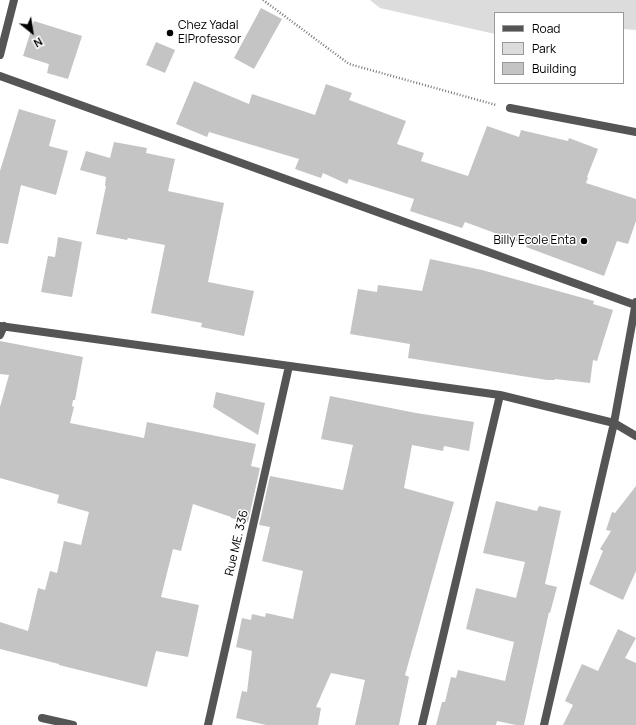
<!DOCTYPE html>
<html>
<head>
<meta charset="utf-8">
<style>
  body { margin:0 }
  #map { position:relative; width:636px; height:725px; overflow:hidden; background:#fff; font-family:Manrope,sans-serif }
  canvas { display:block }
  .legend { position:absolute; left:494px; top:12px; width:130px; height:72px; box-sizing:border-box; background:#fff; border:1px solid #999; margin:0; padding:5px 7px; list-style:none; font-size:12px; color:#000 }
  .legend li { display:flex; align-items:center; gap:8px; height:20px }
  .legend b { width:20px; border:1px solid #999 }
  .north { position:absolute; left:12px; top:12px; width:40px; height:40px; -webkit-text-stroke:3px #fff; paint-order:stroke; rotate:150deg; font-size:11px; font-weight:700; line-height:16px; text-align:center; color:#000 }
  .north::after { content:''; display:block; margin:auto; width:14px; height:18px; background:#000; clip-path:polygon(50% 0,100% 100%,50% 72%,0 100%) }
</style>
</head>
<body>
<div id="map">
<canvas width="636" height="725"></canvas>
<ul class="legend">
<li><b style="height:5px;background:#555"></b>Road</li>
<li><b style="height:11px;background:#dcdcdc"></b>Park</li>
<li><b style="height:11px;background:#c4c4c4"></b>Building</li>
</ul>
<div class="north">N</div>
</div>
<script>
const ctx = document.querySelector('canvas').getContext('2d');
ctx.lineJoin = 'round';
function paint(path, color) {
  ctx.fillStyle = color;
  ctx.fill(path, 'evenodd');
}
function strokePath(path, color, width, dash) {
  ctx.strokeStyle = color;
  ctx.lineWidth = width;
  ctx.lineCap = dash ? 'butt' : 'round';
  ctx.setLineDash(dash || []);
  ctx.stroke(path);
}
function drawText(font, color, halo, rows, align = 'center') {
  ctx.font = font + ' Manrope,sans-serif';
  ctx.lineWidth = 3;
  ctx.setLineDash([]);
  ctx.textBaseline = 'middle';
  ctx.strokeStyle = halo;
  ctx.fillStyle = color;
  for (const [text, x, y, turn = 0] of rows) {
    ctx.save();
    ctx.translate(x, y);
    ctx.rotate((+turn || 0) * Math.PI / 180);
    ctx.textAlign = isNaN(turn) ? turn : align;
    if (halo) ctx.strokeText(text, 0, 0);
    ctx.fillText(text, 0, 0);
    ctx.restore();
  }
}
const green = new Path2D(`
  M370,0h266v30l-13,-1v-16h-128v21l-115,-26z`);
const building = new Path2D(`
  M261,8l21,11 -28,50 -20,-11z
  M34,21l48,15 -14,43 -21,-6 2,-9 -26,-8z
  M156,42l19,8 -10,23 -19,-8z
  M194,81l55,23 3,-10 63,21 11,-31 26,9 -3,7 57,21 -9,23 27,9 -3,8 47,15 19,-50 32,11 2,-7 47,11 1,-3 29,11 -11,28 1,1 -2,5 50,16v22l-8,23 -11,-3 -13,35 -78,-29 1,-2 -62,-23 -3,6 -52,-17 4,-12 -65,-20 -2,5 -24,-11 -2,5 -26,-9 4,-10 -90,-27 -2,5 -31,-13z
  M19,109l37,11 -7,26 19,5 -12,44 -35,-10 -13,59 -8,-1v-72z
  M114,142l33,6 -1,5 29,6 -7,32 56,12 -16,79 46,9 -10,45 -43,-9 1,-4 -51,-10 14,-68 -37,-7 -1,2 -31,-6 10,-48h-1l1,-9 -26,-7 6,-19 24,7z
  M58,237l24,5 -10,55 -31,-5 7,-36 7,1z
  M430,259l52,11 112,31 -1,3 20,6 -16,51 -4,-1 -3,23 -35,-4v1h-8l-139,-22 2,-14 -60,-10 8,-45 19,3 1,-7 44,6z
  M0,341l83,16 -8,43h-2l-1,6 2,1 -4,16 74,15 3,-16 109,22 -5,22 9,2 -12,54 -17,-4v-1l-38,-13 -12,47 -8,-2 -12,48 38,8 -11,52 -32,-6 -9,36 -88,-22v-1l-59,-15v-27l28,9 10,-43 7,2 5,-19 7,2 7,-32 17,4 8,-33 -32,-9 2,-8 -59,-17v-71l9,-32 -9,-1z
  M216,392l49,11 -7,32 -45,-28z
  M330,396l86,17 58,9 -5,29 -25,-5 -1,5 -31,-6 -8,43 50,14 -49,173 4,2 -10,48h-44l10,-45 -34,-7 -15,34 5,1 -3,17h-52l-30,-7 6,-27 5,1 5,-41 -16,-4 6,-29 9,2 1,-6 13,3 1,-4 27,6 10,-48 -41,-10 8,-34 -11,-2 11,-49 73,14 10,-45 -32,-6z
  M636,486v85l-13,29 -34,-16 14,-33 -3,-2 11,-18 -5,-1 6,-18 3,1z
  M496,501l41,10 2,-5 22,5 -16,73 12,3 -7,26 -1,-1 -25,113h-8l-19,-4 -1,4h-60l6,-23h3l6,-25 5,1 2,-8 47,11 9,-39 -48,-13 10,-41 40,10 9,-36 -42,-9z
  M618,629l18,9 -11,20 11,5v62h-73l10,-20 -8,-4 17,-37 16,7z`);
const path = new Path2D(`
  M263,0l86,64 147,41`);
const lane = new Path2D(`
  M42,718l31,7`);
const street = new Path2D(`
  M0,55l14,-55
  M0,76l635,229
  M510,108l126,24
  M0,326l500,69 114,28 22,13
  M0,335l4,-9
  M208,725l81,-359
  M422,725l78,-330
  M544,725l70,-302 22,-121`);
const markers = [
  [170,33,4,"#000"],
  [584,241,4,"#000"]
];
const poiNames = [
  ["Chez Yadal",178,26],
  ["ElProfessor",178,40],
  ["Billy Ecole Enta",576,241,"right"]
];
const streetNames = [
  ["Rue ME. 336",237,543,-77]
];
paint(green, '#dcdcdc');
paint(building, '#c4c4c4');
strokePath(path, '#777', 2.5, [1, 2]);
strokePath(lane, '#555', 8);
strokePath(street, '#555', 8);
for (const [x, y, r, color] of markers) {
  const dot = new Path2D();
  dot.arc(x, y, r, 0, 2 * Math.PI);
  ctx.fillStyle = color;
  ctx.fill(dot);
  strokePath(dot, '#fff', 1.5);
}
drawText('12px', '#000', '#fff', poiNames, 'left');
drawText('12px', '#000', '#fff', streetNames);
</script>
</body>
</html>
